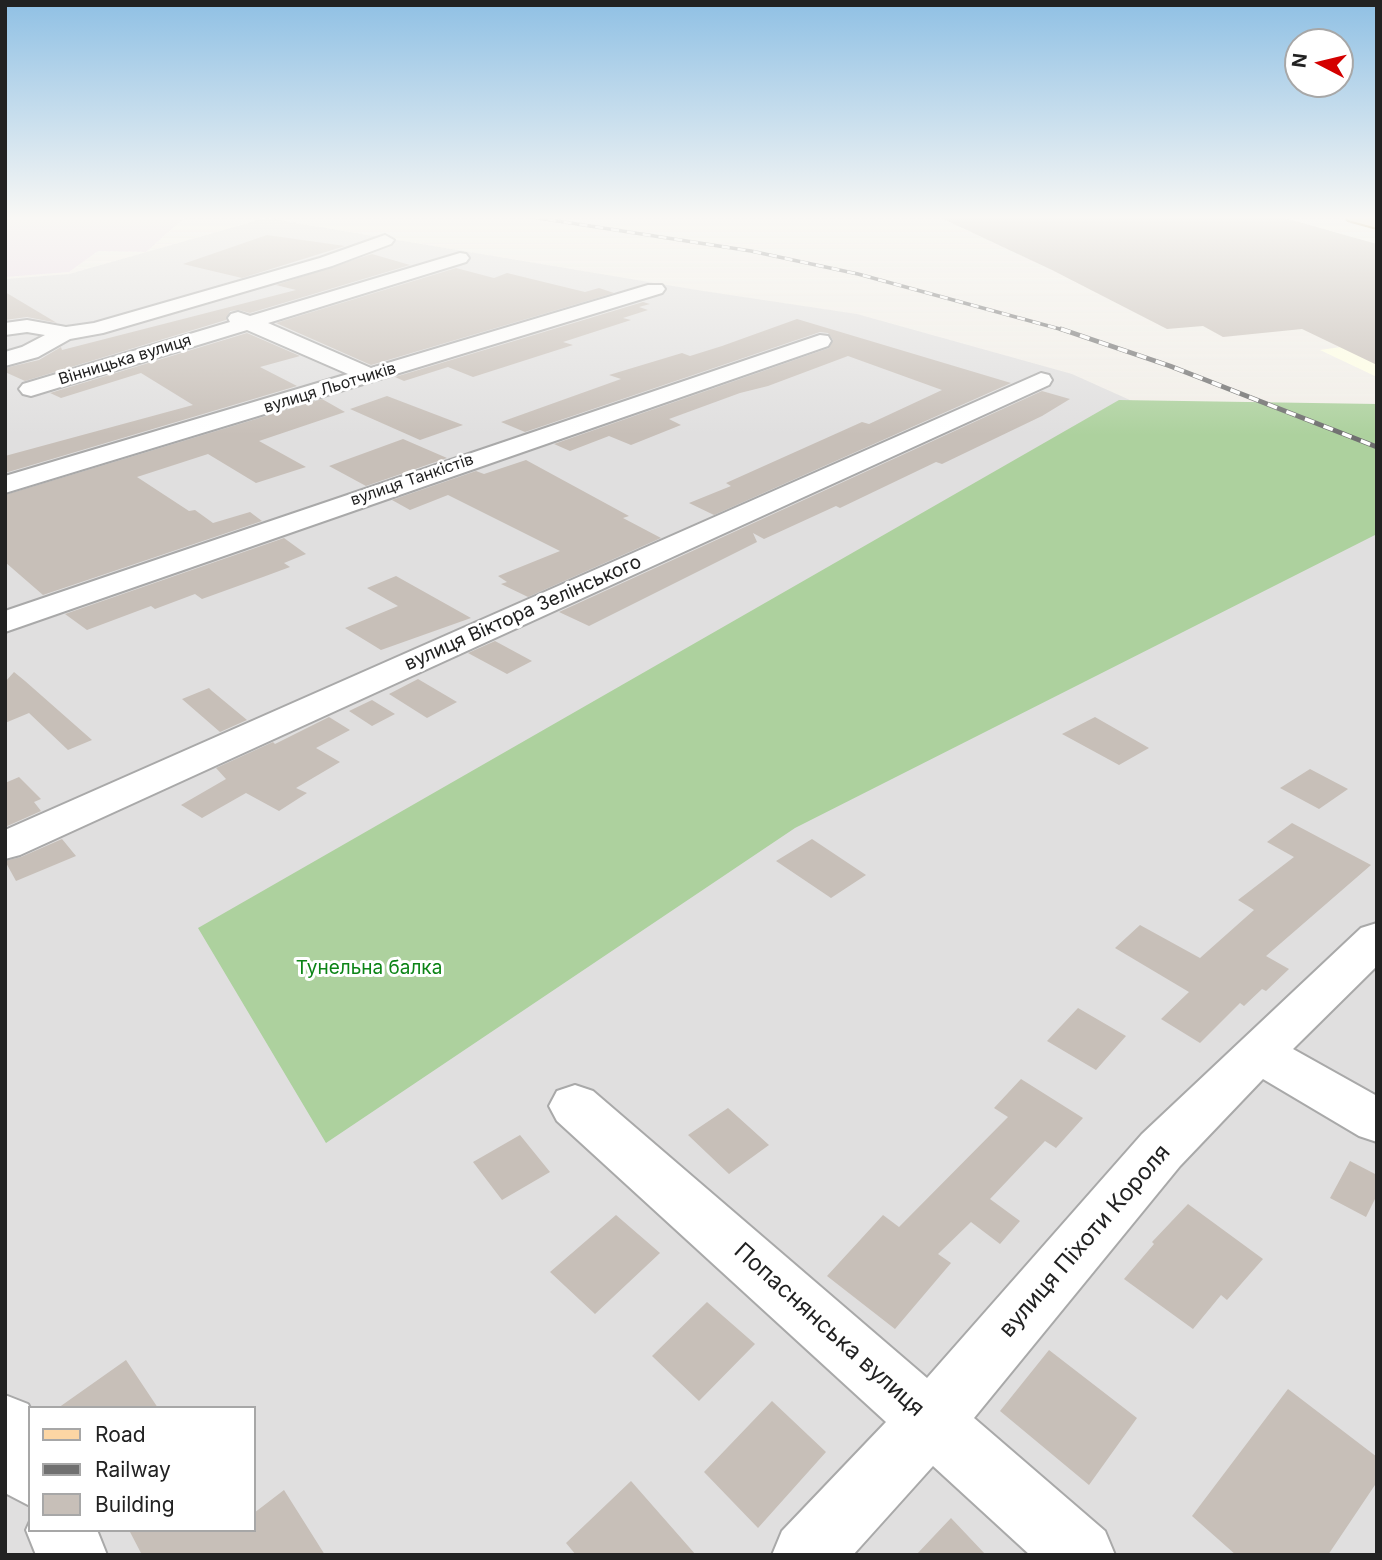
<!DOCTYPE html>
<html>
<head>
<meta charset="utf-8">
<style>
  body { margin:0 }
  #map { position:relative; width:1382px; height:1560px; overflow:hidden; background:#f2efe9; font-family:Inter,sans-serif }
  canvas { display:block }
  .frame { position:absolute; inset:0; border:7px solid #222; pointer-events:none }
  .legend { position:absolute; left:28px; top:1406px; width:228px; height:126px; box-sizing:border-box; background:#fff; border:2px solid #a7a7a7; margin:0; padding:9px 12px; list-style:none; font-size:21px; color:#222 }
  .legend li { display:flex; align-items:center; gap:14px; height:35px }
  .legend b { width:35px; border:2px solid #a7a7a7 }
  .north { position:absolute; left:1284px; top:28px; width:70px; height:70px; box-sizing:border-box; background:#fff; border:2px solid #a7a7a7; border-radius:50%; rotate:277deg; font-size:19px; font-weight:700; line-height:28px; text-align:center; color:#222 }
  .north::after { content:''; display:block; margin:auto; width:24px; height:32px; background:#d40000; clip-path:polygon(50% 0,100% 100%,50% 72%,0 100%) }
</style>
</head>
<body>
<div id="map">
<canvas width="1382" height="1560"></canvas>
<div class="frame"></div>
<ul class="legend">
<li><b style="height:9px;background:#fcd6a4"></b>Road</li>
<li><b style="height:9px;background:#707070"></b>Railway</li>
<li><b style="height:19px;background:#c7bfb8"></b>Building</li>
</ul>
<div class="north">N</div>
</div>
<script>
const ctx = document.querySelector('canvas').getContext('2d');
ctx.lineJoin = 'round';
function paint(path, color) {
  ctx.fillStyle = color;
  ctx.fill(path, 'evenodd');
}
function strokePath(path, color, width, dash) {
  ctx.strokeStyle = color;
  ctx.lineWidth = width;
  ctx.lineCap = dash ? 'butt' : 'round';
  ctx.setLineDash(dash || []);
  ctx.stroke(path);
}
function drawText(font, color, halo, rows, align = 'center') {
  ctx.font = font + ' Inter,sans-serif';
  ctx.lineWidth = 6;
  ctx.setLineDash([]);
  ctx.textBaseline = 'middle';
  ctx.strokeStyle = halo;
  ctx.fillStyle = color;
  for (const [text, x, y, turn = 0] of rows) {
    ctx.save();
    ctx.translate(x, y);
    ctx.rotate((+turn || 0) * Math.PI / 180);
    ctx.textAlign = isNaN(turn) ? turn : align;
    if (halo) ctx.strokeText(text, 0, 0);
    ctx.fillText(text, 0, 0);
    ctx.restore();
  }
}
const residential = new Path2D(`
  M266,218l431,72 160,24 215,60 305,137v1044h-1372v-1276l64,-5zM30,1408h224v122h-224z`);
const industrial = new Path2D(`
  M12,217h173l-39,35 -48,-1 -29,21 -64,5v-56z`);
const education = new Path2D(`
  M1377,342v35l-57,-27z`);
const forest = new Path2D(`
  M1119,400l258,4v130l-582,294 -469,315 -128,-215z`);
const building = new Path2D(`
  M939,217h342l96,27v121l-75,-36 -79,8 -20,-11 -36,3 -115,-59z
  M267,235l78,11 -103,32 -59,-14z
  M372,254l38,11 -160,48 -11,-3 -9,1 -4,9 -201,61 -20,-9v-4l34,-8 22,-13 1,3 234,-60 -20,-5z
  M456,268l38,10 13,-5 78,19 14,-4 15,5 -243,72 -95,-42z
  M5,292l52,31 -30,-6 -22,3z
  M643,302l7,2 -11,3 9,3 -25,8 8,2 -68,22 10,3 -100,32 -25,-10 -44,14 -9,-4z
  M797,319l214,64 -297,132 -25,-12 42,-17 -5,-3 136,-61 7,2 73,-34 -94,-34 -80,30 -28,7 -71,26 12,6 -50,20 -22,-9 -39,15 -16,-7 275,-96 4,-8 -5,-7 -8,-1 -295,100 -24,-10 120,-43 -12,-4 73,-22 8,3 32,-10z
  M247,333l53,23 -40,11 37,19 -292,87v-17l188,-51 -52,-32 -80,25 -11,-5z
  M1042,391l28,8 -28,17 -100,48 -6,-2 -96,46 -4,-2 -72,33 -11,-6 4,9 -168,84 -30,-14z
  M387,396l76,29 -43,15 -70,-31z
  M322,399l23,13 -86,29 47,26 -50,16 -48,-29 -71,23 52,34 6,-1 18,13 37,-11 12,9 -219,74 -38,-33v-67z
  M403,439l44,19 -81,28 -37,-20z
  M526,460l103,56 -6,2 38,20 -133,59 -27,-13 6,-2 -9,-6 62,-25 -112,-56 -38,15 -18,-10 84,-29 8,3z
  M284,538l22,16 -22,9 6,4 -27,10 -61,22 -7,-5 -40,15 -4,-3 -64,24 -22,-16z
  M396,576l75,42 -90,32 -36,-22 53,-22 -31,-18z
  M495,641l37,20 -25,13 -39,-21z
  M14,672l11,9 67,59 -24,10 -39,-37 -24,10v-41z
  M418,679l39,23 -30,16 -38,-24z
  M209,688l3,3 35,29 -27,12 -38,-33z
  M372,700l23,14 -23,12 -23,-15z
  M329,717l21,13 -34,18 24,14 -44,26 11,5 -28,18 -33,-18 -44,25 -21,-13 45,-26 -10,-11 57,-26 2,2z
  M1095,717l54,31 -30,17 -57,-31z
  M1310,769l38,20 -29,20 -39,-21z
  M19,777l22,22 -7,3 7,9 -36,16v-44z
  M1292,823l79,42 -105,91 23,13 -23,22 -4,-2 -18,17 -4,-3 -40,40 -39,-24 28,-27 -74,-44 25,-23 60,33 54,-48 -16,-10 56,-43 -27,-15z
  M62,839l14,17 -60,25 -11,-20 16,-4z
  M812,839l54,36 -35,23 -55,-37z
  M1078,1008l48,28 -30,34 -49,-29z
  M1021,1079l62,39 -27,30 -11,-7 -55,58 30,22 -20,23 -29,-22 -33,32 13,9 -56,66 -68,-53 56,-61 16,12 109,-110 -14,-9z
  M728,1108l41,37 -40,29 -41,-39z
  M520,1135l30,37 -48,28 -29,-38z
  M1350,1161l27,14v20l-11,22 -36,-19z
  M1188,1204l75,55 -36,41 -6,-5 -28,34 -69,-50 30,-35 -2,-2z
  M616,1215l44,38 -65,61 -45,-42z
  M707,1302l48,42 -56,57 -47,-45z
  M1049,1350l88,68 -48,67 -89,-74z
  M126,1360l32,48h-100z
  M1288,1389l89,68v25l-49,73h-92l-44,-39z
  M772,1401l54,51 -68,76 -54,-56z
  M631,1481l65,74h-120l-10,-12z
  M284,1490l41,65h-183l-13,-25h125v-17z
  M951,1518l35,37h-70z`);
const minor = new Path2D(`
  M385,235l9,5 -3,4 -59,22 -229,67 -33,6 -32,18 -33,9v-14l17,-5 23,-12 -18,-3 -22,3v-12l22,-3 39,7 28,-4 226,-65z
  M460,253l6,1 3,4 -3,4 -198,61 103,45 277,-83h14l3,4 -3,4 -657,200v-17l343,-102 -101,-44 -216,66 -8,-2 -4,-5 4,-5 207,-62 -2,-4 3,-4 7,-2 12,4z
  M820,335l8,1 3,5 -3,5 -823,286v-21z
  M1041,373l8,2 3,5 -3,5 -1029,470 -15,4v-29z
  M1377,923v43l-84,83 84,47v46l-18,-6 -96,-57 -83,87 -206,252 131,113 10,24h-85l-97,-89 -80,89h-81l10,-24 104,-109 -329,-301 -8,-15 8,-15 18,-6 18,6 334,287 215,-244 219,-206z
  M5,1395l23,9 2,4v98l-25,-13z
  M30,1521v9h67l10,25h-71l-10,-25z`);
const major = new Path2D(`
  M1346,217l31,1v10l-29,-8z`);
const railFar1 = new Path2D(`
  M532,217l219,34 107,23 209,57`);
const rail = new Path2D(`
  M1061,329l109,37 207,81`);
const farStreetnames = [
  ["Вінницька вулиця",125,360,-17],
  ["вулиця Льотчиків",330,388,-17],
  ["вулиця Танкістів",412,480,-19]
];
const streetNames = [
  ["вулиця Віктора Зелінського",523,613,-24]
];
const parkNames = [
  ["Тунельна балка",369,968]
];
const nearStreetnames = [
  ["вулиця Піхоти Короля",1085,1241,-49],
  ["Попаснянська вулиця",829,1330,42]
];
paint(residential, '#e0dfdf');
paint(industrial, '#ebdbe8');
paint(education, '#ffffe5');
paint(forest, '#add19e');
paint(building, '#c7bfb8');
strokePath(minor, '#a9a9a9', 4);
strokePath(major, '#a06b00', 4);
paint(minor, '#fff');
paint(major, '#fcd6a4');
strokePath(railFar1, '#707070', 3.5);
strokePath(rail, '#707070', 5);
strokePath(railFar1, '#fff', 2.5, [8]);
strokePath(rail, '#fff', 3.5, [10]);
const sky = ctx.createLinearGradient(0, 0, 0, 435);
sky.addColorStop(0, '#8fc0e4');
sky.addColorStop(0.5, '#f9f8f5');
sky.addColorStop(1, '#f9f8f500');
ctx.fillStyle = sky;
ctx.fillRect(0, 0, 1382, 435);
drawText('16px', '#222', '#fff', farStreetnames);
drawText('19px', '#222', '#fff', streetNames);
drawText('19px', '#0c8416', '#fff', parkNames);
drawText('23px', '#222', '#fff', nearStreetnames);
</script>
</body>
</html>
